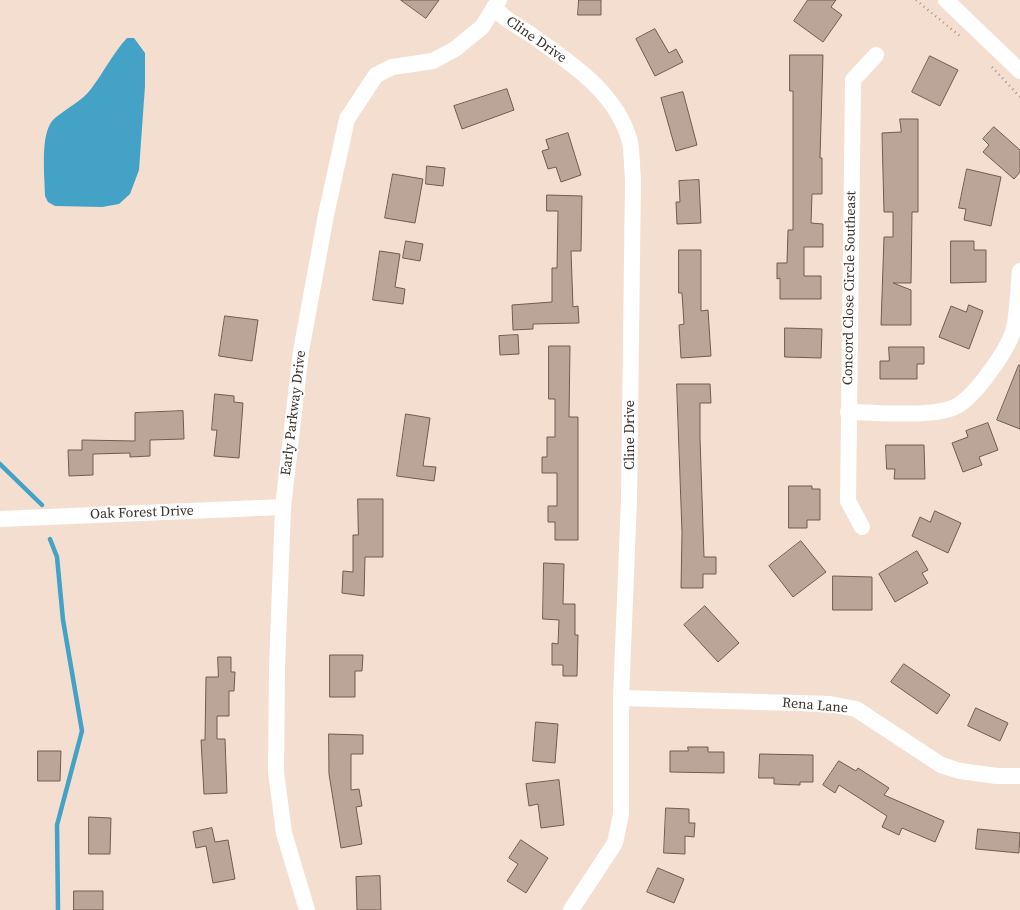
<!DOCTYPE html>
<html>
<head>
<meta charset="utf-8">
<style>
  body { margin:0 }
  canvas { display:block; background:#f4ded0 }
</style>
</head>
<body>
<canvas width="1020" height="910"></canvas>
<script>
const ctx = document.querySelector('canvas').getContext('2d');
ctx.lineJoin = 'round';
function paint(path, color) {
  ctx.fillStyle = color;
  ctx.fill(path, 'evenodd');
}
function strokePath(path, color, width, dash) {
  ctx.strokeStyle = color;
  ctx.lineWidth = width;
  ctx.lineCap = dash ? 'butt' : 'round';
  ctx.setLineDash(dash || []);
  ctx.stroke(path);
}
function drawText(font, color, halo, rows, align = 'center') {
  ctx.font = font + ' "Source Serif 4",serif';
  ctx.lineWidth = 4;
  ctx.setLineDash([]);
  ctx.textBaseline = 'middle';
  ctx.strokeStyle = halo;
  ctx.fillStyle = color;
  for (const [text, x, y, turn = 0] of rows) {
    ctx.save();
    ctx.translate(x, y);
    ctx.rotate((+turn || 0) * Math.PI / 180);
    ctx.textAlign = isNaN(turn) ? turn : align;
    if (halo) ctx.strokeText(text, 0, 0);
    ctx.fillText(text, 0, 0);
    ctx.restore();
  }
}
const water = new Path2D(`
  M127,38h7l11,15v33l-6,84 -9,24 -11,10 -17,3 -47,-1 -7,-4 -3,-6c0,-20 -6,-65 10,-78 12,-10 27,-17 36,-29 13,-17 22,-36 36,-51z`);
const stream = new Path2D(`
  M0,464l42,41
  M50,539l7,18 6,63 19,111 -25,94 1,85`);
const building = new Path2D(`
  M401,0h38l-13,18z
  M579,0h22v15h-23z
  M808,0h28l-5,7 11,8 -19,27 -29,-21z
  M655,29l14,24 7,-4 7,13 -28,14 -19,-37z
  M790,55h33l-3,103h2v36h-10l-1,29 12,1v23h-19v29h17v23h-41v-21l-3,1v-16h10l1,-33h5v-139h-3z
  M930,56l28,14 -18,36 -28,-14z
  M507,89l7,21 -52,19 -8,-23z
  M683,92l14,53 -21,6 -15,-53z
  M900,119h18v93h-6l-1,71h-18l18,7v35h-30l3,-88h9v-25h-9l-2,-79 19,-1z
  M994,127l26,23v22l-6,7 -31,-27 6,-7 -6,-6z
  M568,133l13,42 -20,7 -5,-15 -8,2 -6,-18 7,-2 -3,-9z
  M427,166l18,2 -2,18 -17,-2z
  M967,169l34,8 -10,49 -27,-6 2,-11 -7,-1z
  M393,174l30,5 -8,44 -30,-5z
  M699,180l2,43 -24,1 -1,-22h4l-1,-21z
  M547,195l35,1 -1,55h-10l2,56 5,-1 1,17 -46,1v5l-20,1 -1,-25 40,-3v-34h5l1,-57h-11z
  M406,241l17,3 -3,17 -17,-3z
  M951,241h23v9h12v32l-35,1z
  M679,250h22v61l7,-1 3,46 -30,2 -2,-33 5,-1 -2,-31h-3z
  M380,251l20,3 -5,33 10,2 -2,15 -30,-4z
  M969,305l14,6 -14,38 -30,-12 12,-31 15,6z
  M225,316l33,4 -6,41 -33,-5z
  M785,328l37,1 -1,29 -36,-1z
  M518,335l1,19 -19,1 -1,-19z
  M549,346h21l-1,71h9v123h-23v-18h-7v-16h9v-33h-15v-16h5v-20h8v-38h-6z
  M889,347h35v17h-7v15h-37v-18h9z
  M1019,365h1v64l-23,-9z
  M677,384h33l1,19h-11v35l4,119h12v17h-13v14h-22l1,-55z
  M215,394l19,2v6l9,1 -4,55 -25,-2 3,-26h-5z
  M183,411l1,28 -34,1v16l-20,1v-4l-37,1v21l-24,1 -1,-26h14v-10l53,1v-28z
  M406,414l24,4 -7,48 13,1 -2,14 -37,-5z
  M988,423l10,27 -19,7 3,8 -19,7 -11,-29 16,-6 -2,-6z
  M886,445h38l1,34h-31l1,-10h-8z
  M789,486h23v3h8v31h-13v8h-18z
  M358,499h25v58h-18l-1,39 -22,-3 1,-22 10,1v-37h5z
  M935,511l26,12 -13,30 -36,-17 8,-19 10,5z
  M801,541l25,31 -33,25 -24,-31z
  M917,551l11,19 -6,3 6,10 -33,19 -16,-28z
  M544,563l20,1 -1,40h12v31h3l-1,41h-14v-11h-11v-22l6,1 1,-24 -16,-1z
  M833,576l39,1v33h-39z
  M705,606l34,37 -21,19 -34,-37z
  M330,655h33l-1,16h-7v26h-25z
  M218,657h13v15h4l-1,19h-5v25h-12v23h8l2,54 -23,1 -3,-54h4l1,-63h12z
  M904,664l46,31 -13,19 -46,-32z
  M976,708l32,15 -8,18 -32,-15z
  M536,722l22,2 -3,39 -22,-2z
  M329,734l34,1v19h-12v36l8,-1 3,17 -6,1 6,37 -21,4 -12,-74z
  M688,747h20v5h16v21l-54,-1v-21h18z
  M38,751h23l-1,30h-22z
  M760,754l53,1v27h-13v3l-26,-1v-6h-15z
  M839,761l17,10 2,-3 31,20 -5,7 60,26 -9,21 -33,-14 -3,7 -17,-8 5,-11 -48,-31 -4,8 -12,-8z
  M559,780l5,45 -23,3 -3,-24 -9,2 -3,-22z
  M666,808l23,1v14h6l-1,14 -9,-1v18l-21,-1z
  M89,817l22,1 -1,36h-21z
  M212,828l3,14 13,-2 7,39 -22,4 -7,-37 -10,2 -3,-16z
  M978,829l42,4 -1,20 -43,-4z
  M521,840l27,18 -22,35 -19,-12 11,-17 -9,-6z
  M658,868l26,11 -10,24 -27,-11z
  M380,876l1,34h-24l-1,-33z
  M74,891h29v19h-29z`);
const path = new Path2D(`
  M916,0l45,37
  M992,67l28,30`);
const minor = new Path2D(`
  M946,0l74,71
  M494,7c10,13 23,18 36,27 39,28 87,58 100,108 2,12 2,26 3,38l-4,319 -8,199v116l-6,29 -44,67
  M848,412c28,0 83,6 107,-5 19,-9 54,-58 59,-79 4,-18 4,-38 6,-57
  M0,519l283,-12
  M862,527l-14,-26 5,-421 23,-25
  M621,698l209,6 26,5 85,56 19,6 37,5h23
  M307,910l-23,-77 -8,-61 1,-104 6,-161 18,-156 25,-136 21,-96 29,-44 16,-8 41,-6 22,-12 27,-22 17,-27`);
const streetNames = [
  ["Cline Drive",536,40,35],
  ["Concord Close Circle Southeast",850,288,-89],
  ["Early Parkway Drive",294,413,-83],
  ["Cline Drive",630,435,-90],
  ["Oak Forest Drive",142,513,-2],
  ["Rena Lane",815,706,5]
];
paint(water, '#43a2c5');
strokePath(stream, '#43a2c5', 4.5);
paint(building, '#baa598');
strokePath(building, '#6f5c50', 1);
strokePath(path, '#a5958a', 2.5, [1, 4]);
strokePath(minor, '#fff', 16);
drawText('14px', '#3b332d', '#fff', streetNames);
</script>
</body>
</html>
